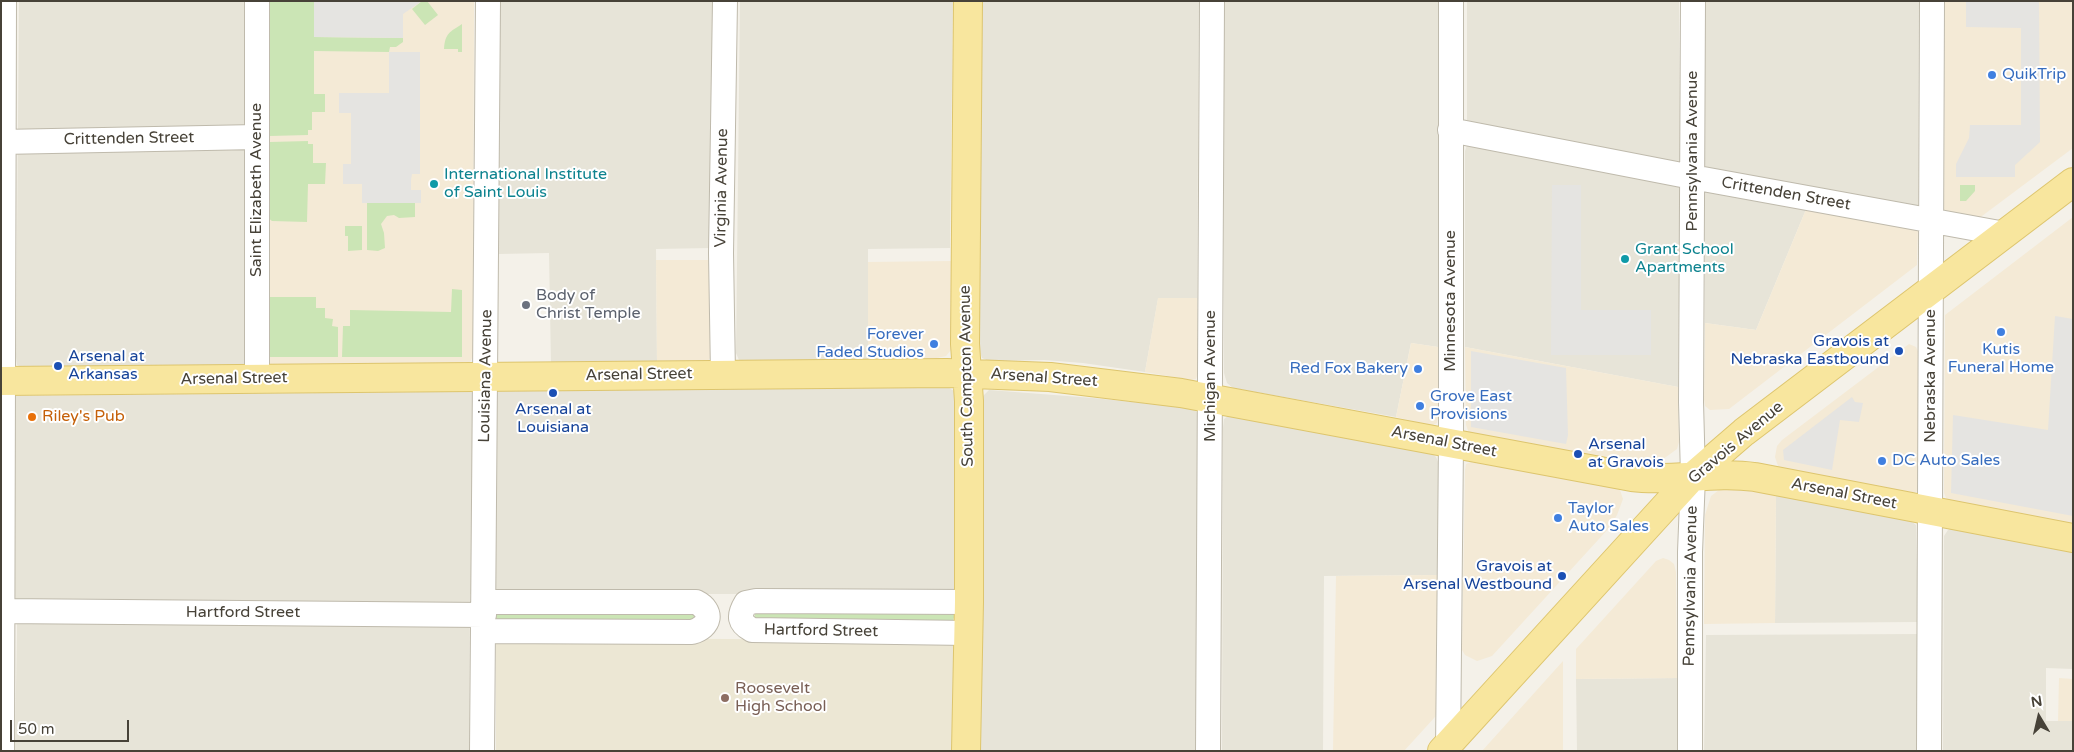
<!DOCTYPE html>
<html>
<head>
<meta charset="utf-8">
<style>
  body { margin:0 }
  #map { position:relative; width:2074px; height:752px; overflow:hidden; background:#f4f1e9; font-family:"Varela Round",sans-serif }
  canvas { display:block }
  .frame { position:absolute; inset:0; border:2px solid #474238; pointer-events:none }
  .north { position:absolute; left:2014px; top:692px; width:50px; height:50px; -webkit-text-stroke:4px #fff; paint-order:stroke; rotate:351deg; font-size:14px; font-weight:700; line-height:20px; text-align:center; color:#474238 }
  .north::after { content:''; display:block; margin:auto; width:18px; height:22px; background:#474238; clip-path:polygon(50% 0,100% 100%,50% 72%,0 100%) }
  .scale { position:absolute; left:10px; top:720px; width:119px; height:22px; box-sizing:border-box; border:2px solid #474238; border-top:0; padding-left:6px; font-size:15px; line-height:18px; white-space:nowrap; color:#474238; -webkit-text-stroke:4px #fff; paint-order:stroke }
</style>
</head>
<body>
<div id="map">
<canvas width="2074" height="752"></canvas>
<div class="frame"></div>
<div class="north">N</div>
<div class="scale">50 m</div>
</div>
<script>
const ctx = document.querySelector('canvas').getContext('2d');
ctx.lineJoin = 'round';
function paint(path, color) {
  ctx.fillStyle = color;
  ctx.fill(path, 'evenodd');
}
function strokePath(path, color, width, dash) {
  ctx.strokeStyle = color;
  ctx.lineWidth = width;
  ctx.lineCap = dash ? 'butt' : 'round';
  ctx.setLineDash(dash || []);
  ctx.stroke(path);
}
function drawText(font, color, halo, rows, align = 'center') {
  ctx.font = font + ' "Varela Round",sans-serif';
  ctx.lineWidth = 4;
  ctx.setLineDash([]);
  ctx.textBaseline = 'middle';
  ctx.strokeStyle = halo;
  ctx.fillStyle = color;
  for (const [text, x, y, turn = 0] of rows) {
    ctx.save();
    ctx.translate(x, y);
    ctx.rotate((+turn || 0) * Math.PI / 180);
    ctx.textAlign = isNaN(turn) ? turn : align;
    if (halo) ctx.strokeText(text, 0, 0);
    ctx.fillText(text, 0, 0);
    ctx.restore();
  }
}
const residential = new Path2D(`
  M19,1h229l-2,365 -223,2 -6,-3 -1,-8z
  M498,1h216l-3,247 -55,1 1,113 -106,2 -2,-111 -50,1z
  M740,1h213l-3,247 -82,1v111l-121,1 -8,-1 -3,-7z
  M980,1h219l-2,297 -39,1 -13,73 -62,-9 -39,-3 -55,1 -7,-3 -2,-6z
  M1224,1h217l-3,346 -27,-4 -15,74 -163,-29 -6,-5 -3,-10z
  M1467,1h212l1,168 -213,-43z
  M1705,1h214l-1,205 -213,-36z
  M1467,145l212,40 1,6 -2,196 -213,-40v-196z
  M1710,188l97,19 -51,123 -51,-7v-131z
  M948,387l6,4 2,5v190l-3,6 -7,2h-476l-1,157h-468v-17l14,6 2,-106v-31l-16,-1v-206z
  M989,390l104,8 99,10 6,5 3,10 -6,328h-217l4,-354z
  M1228,416h8l196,37 4,4 3,7 -1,111 -114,1 -1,175h-101l1,-323 1,-9z
  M1776,495l135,26 5,4 2,97 -143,1z
  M1957,527l116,25v117l-27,-1v53h27v30h-130l1,-215 4,-6z
  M1918,634v117h-214l2,-116z
  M1677,678v73h-100l-1,-72z`);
const commercial = new Path2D(`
  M264,1h210l-1,355 -3,6 -7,4 -201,-2z
  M1945,1h128v147l-95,71 -33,-5 -1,-4z
  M1807,207l111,22 -1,36 -188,144 -19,1 -5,-4 -1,-6 1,-77 51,7z
  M2073,217v308l-126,-25 -3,-7 1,-178z
  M656,260h56l-1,97 -4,5h-50z
  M951,261v89l-5,6 -9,2 -69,2v-98z
  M1158,298h39l1,75 -2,6 -5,1 -46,-8z
  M1411,343l27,4v71l-1,5 -6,3 -35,-9z
  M1909,344l7,3 2,4 2,137 -4,4 -6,1 -128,-23 -4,-4 -3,-9 2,-11 5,-6z
  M1465,347l213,40 1,55 -2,7 -22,16 -9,1 -177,-33 -3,-8z
  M1473,461l139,24 8,5 3,9 -6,16 -8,13 -117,128 -15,5 -12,-6 -3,-5 3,-180 1,-6z
  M1730,487l46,8 -1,128 -71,1 1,-109 6,-19 8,-6z
  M1663,558l6,2 5,4 2,8 1,106 -101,1v-30l80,-88z
  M1438,575l-1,136 -2,6 -31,34h-71l3,-175z
  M1563,661v90h-81z
  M2059,678l14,1v42h-15z`);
const education = new Path2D(`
  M508,638l443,2 3,6v105h-458v-107l2,-3z`);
const green = new Path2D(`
  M264,1h50v36l89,1v4l-7,5h-6l-1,5 -75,-1v43h11v18h-13v18h-4v5l-38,1v-5h-6z
  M422,1h5l11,14 -13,10 -13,-16z
  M462,24v28h-4v-3h-14c1,-16 6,-17 18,-25z
  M308,141v3h5v19h13l-1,21h-17l-1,38 -35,-1 -5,-4 -3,-70 6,-1v-4z
  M1960,185h15v6l-9,10h-6z
  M367,203h48v14l-16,1 -5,-3 -7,1 -6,8 3,9 1,15 -7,3 -11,-1z
  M345,226h17v24l-14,1v-15h-3z
  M270,237l-1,60h47v11h9v10l8,1 -1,7 6,1v30h-76l3,-119z
  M452,289l10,1v67h-120l1,-31h7v-16l101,2z
  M497,610l198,4 -2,7 -196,-1 -2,-5z
  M756,610l199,4 -2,7 -199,-2z`);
const parking = new Path2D(`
  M314,1h108l-19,13v24l-89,-1z
  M1966,2h73l1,140 -25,23v12h-59v-13l13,-26 1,-13h51v-97l-55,-1z
  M389,52h31v122h-8l-1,6v10h10v13h-59v-19h-19v-20h8v-51h-12v-20h50z
  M1552,185h29v125h70v45h-100z
  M2055,316l18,3v197l-122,-23 2,-78 95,15z
  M1471,351l95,17 2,67 -2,9 -95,-17z
  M1852,397l3,5 8,1 -4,19 -19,-2 -8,50 -48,-10 -1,-10z`);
const minor = new Path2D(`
  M257,1v377
  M1450,130l242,47 313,57
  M1,142l256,-5
  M723,375l-2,-122 4,-252
  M1,611l483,4
  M483,631l209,1c18,-5 22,-21 4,-30h-212
  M968,633l-216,-3c-13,-7 -14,-14 -6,-27l10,-2 213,1
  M2,751l2,-750
  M482,751l6,-750
  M1208,751l4,-750
  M1448,751l3,-308v-442
  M1690,751v-199l3,-76 -2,-74 2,-401
  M1929,751l3,-750`);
const major = new Path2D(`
  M1,381l946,-8 103,4 131,16 451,84c41,5 82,-6 123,0l318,61
  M966,751l3,-149v-201l-4,-57 3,-343
  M1442,751l251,-275 51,-44 329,-250`);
const markers = [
  [1992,75,5,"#3f7fe0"],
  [434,184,5,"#0f9aa8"],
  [1625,259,5,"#0f9aa8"],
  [526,305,5,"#6b7280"],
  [2001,332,5,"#3f7fe0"],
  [934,344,5,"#3f7fe0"],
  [1899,351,5,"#1a4fb4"],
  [58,366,5,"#1a4fb4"],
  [1418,369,5,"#3f7fe0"],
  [553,393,5,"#1a4fb4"],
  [1420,406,5,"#3f7fe0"],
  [32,417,5,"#e8710a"],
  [1578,454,5,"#1a4fb4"],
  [1882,461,5,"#3f7fe0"],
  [1558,518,5,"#3f7fe0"],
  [1562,576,5,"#1a4fb4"],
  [725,698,5,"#8d6e63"]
];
const shopNames = [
  ["QuikTrip",2002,75],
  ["Forever",924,335,"right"],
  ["Faded Studios",924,353,"right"],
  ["Kutis",2001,350,"center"],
  ["Funeral Home",2001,368,"center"],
  ["Red Fox Bakery",1408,369,"right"],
  ["Grove East",1430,397],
  ["Provisions",1430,415],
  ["DC Auto Sales",1892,461],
  ["Taylor",1568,509],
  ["Auto Sales",1568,527]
];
const streetNames = [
  ["Crittenden Street",129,139,-1],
  ["Pennsylvania Avenue",1693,151,-90],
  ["Virginia Avenue",722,188,-89],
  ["Saint Elizabeth Avenue",257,190,-90],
  ["Crittenden Street",1786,194,10],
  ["Minnesota Avenue",1451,301,-90],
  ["Arsenal Street",639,375,-1],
  ["Louisiana Avenue",486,376,-89],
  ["South Compton Avenue",967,376,-91],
  ["Michigan Avenue",1211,376,-90],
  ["Nebraska Avenue",1931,376,-90],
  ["Arsenal Street",1044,378,4],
  ["Arsenal Street",234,379,-1],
  ["Arsenal Street",1444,442,11],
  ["Gravois Avenue",1736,443,-40],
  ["Arsenal Street",1844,494,11],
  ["Pennsylvania Avenue",1691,586,-89],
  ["Hartford Street",243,613],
  ["Hartford Street",821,631,1]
];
const cultureNames = [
  ["International Institute",444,175],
  ["of Saint Louis",444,193],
  ["Grant School",1635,250],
  ["Apartments",1635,268]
];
const worshipNames = [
  ["Body of",536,296],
  ["Christ Temple",536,314]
];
const transitNames = [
  ["Gravois at",1889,342],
  ["Nebraska Eastbound",1889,360],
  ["Arsenal at",68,357,"left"],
  ["Arkansas",68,375,"left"],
  ["Arsenal at",553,410,"center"],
  ["Louisiana",553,428,"center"],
  ["Arsenal",1588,445,"left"],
  ["at Gravois",1588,463,"left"],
  ["Gravois at",1552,567],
  ["Arsenal Westbound",1552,585]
];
const foodNames = [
  ["Riley's Pub",42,417]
];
const educationNames = [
  ["Roosevelt",735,689],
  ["High School",735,707]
];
paint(residential, '#e7e4d8');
paint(commercial, '#f4ead6');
paint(education, '#ece7d4');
paint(green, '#cbe5b5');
paint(parking, '#e5e4e1');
strokePath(minor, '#bfbaac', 26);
strokePath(major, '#ddc56e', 30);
strokePath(minor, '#fff', 24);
strokePath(major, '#f8e69e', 28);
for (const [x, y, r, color] of markers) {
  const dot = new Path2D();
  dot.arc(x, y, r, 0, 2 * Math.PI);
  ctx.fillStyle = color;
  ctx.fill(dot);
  strokePath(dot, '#fff', 2);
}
drawText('16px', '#366cbe', '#fff', shopNames, 'left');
drawText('16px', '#474238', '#fff', streetNames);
drawText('16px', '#0d838f', '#fff', cultureNames, 'left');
drawText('16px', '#5b616d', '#fff', worshipNames, 'left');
drawText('16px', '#164399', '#fff', transitNames, 'right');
drawText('16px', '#c56008', '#fff', foodNames, 'left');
drawText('16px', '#785e54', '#fff', educationNames, 'left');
</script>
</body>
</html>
